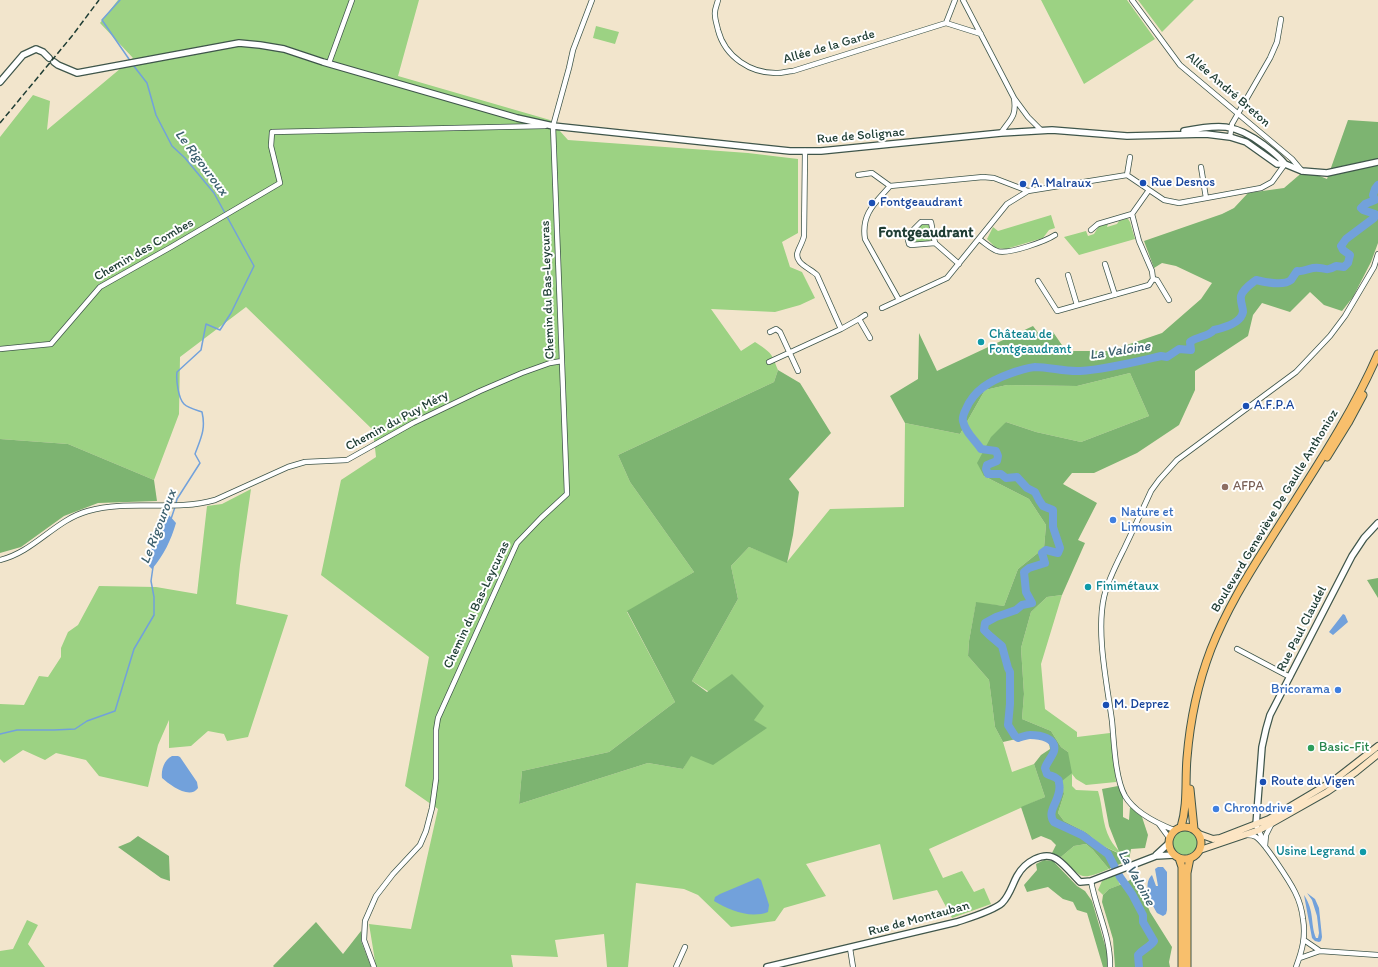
<!DOCTYPE html>
<html>
<head>
<meta charset="utf-8">
<style>
  body { margin:0 }
  canvas { display:block; background:#f2e5cc }
</style>
</head>
<body>
<canvas width="1378" height="967"></canvas>
<script>
const ctx = document.querySelector('canvas').getContext('2d');
ctx.lineJoin = 'round';
function paint(path, color) {
  ctx.fillStyle = color;
  ctx.fill(path, 'evenodd');
}
function strokePath(path, color, width, dash) {
  ctx.strokeStyle = color;
  ctx.lineWidth = width;
  ctx.lineCap = dash ? 'butt' : 'round';
  ctx.setLineDash(dash || []);
  ctx.stroke(path);
}
function drawText(font, color, halo, rows, align = 'center') {
  ctx.font = font + ' Itim,sans-serif';
  ctx.lineWidth = 4;
  ctx.setLineDash([]);
  ctx.textBaseline = 'middle';
  ctx.strokeStyle = halo;
  ctx.fillStyle = color;
  for (const [text, x, y, turn = 0] of rows) {
    ctx.save();
    ctx.translate(x, y);
    ctx.rotate((+turn || 0) * Math.PI / 180);
    ctx.textAlign = isNaN(turn) ? turn : align;
    if (halo) ctx.strokeText(text, 0, 0);
    ctx.fillText(text, 0, 0);
    ctx.restore();
  }
}
const green = new Path2D(`
  M118,0h301l-21,76 152,44 18,20 180,13 50,6v74l-16,9 8,25 12,5 13,26 -15,7 -25,7 -64,-3 30,42 14,-9c6,4 15,9 18,16 2,4 3,8 5,12l-4,12 -156,73 12,27 64,90 -67,40 48,90 -66,50 -87,19 -3,33 129,-41 35,6 7,-13 76,-28 -74,-47 46,-82 -7,-33 18,-19 38,15 43,-53 74,-2 1,-84 55,11 25,-44 22,-5 70,1 53,-13 19,43 -68,26 -45,-10 -30,-10 -22,54 45,23 17,26 -2,23 -26,21 -14,37 -28,-3 -7,38 -1,15 21,24 6,47 8,15 9,30 22,-8 11,33 -116,52 14,29 19,-7 12,21 10,-4 7,16 -39,14 -15,-28 -44,10 -13,-56 -74,20 20,32 -42,12 -9,13 -44,6 -33,-32 -14,-6 -48,-6 -8,84h-21l-3,-33 -49,6 3,17 -47,-2 2,12h-137l-7,-43 42,5 27,-120 -33,-23 24,-129 -108,-82 20,-95 35,-23 -3,-27 -127,-123 -66,50 -1,57 -25,66 -86,-36 -68,-5v-302l33,-42 17,6 -3,29 86,-72 -33,-35z
  M1041,0h86l28,39 -71,45z
  M1138,0h56l-32,32z
  M596,26l23,6 -4,12 -22,-6z
  M1051,215l4,13 -6,2 -6,8 -37,11 -10,-1 -9,-9 6,-12 5,4z
  M1126,219h2l2,3 5,17 -56,16 -15,-18 22,-6 2,5 6,-2 5,-8 9,-2 -1,3 10,-3 2,-3z
  M923,223h3l4,3 1,14c-9,5 -31,6 -16,-9l1,3 4,-4 -1,-4z
  M251,489l-11,76 -4,39 52,11 -40,122 -21,4 -3,-7 -16,-3 -17,15 -22,2v-28l-11,25 -10,42 -49,-11 -13,-16 -30,-7 -11,7 -22,-10 -19,13 -4,-4v-55l24,1 15,-29 9,1 13,-20v-9l7,-16 10,-7 21,-39 57,1 41,7 10,-88 15,-2z
  M1062,595l-21,69 4,45 32,23v5l33,-4 6,49 -30,3 -10,-6 -4,-5v12l4,4 22,1c5,16 4,33 12,48 3,6 8,10 11,15l-20,-9 -14,-12 -23,-12 -6,-8 6,-19 -2,-13 6,-29 -7,-5 -10,-16 -29,-12 2,-25 -3,-46 10,-36 16,-15z
  M1171 843a14 14 0 1 1 28 0a14 14 0 1 1-28 0Z
  M1086,844l7,6 16,19c-30,12 -26,10 -48,-12l13,-11z
  M1116,875l4,10 -11,4 -6,6 -5,-5 4,-9z
  M27,920l11,5 -10,19 17,23h-45v-16l13,-2z`);
const forest = new Path2D(`
  M1348,120l30,2v121l-7,19 -18,35 -11,14 -18,-6 -14,-13 -20,20 -28,-9 -9,12 -5,21 -53,35v19l-16,35 -42,28 -43,20h-22l-9,11 34,19 -19,37 7,3 -23,52 -15,2 -16,15 -10,36 3,46 -2,25 29,12 10,16 7,5 4,21 -10,8 2,13 -6,19 6,8 23,12 14,12 19,9 -11,-28 -7,-37 16,-3 5,11v20l6,3 1,-13 12,10 6,18 -3,13 -14,1 -2,11 -20,9 -16,-19 -7,-6 -12,2 -13,11 -9,-4 4,-8 -5,-5 -10,-4 -9,4 -11,-33 24,-10 -11,-33 7,-9 9,-6 -1,-6 -6,-10 -40,9 -8,-15 -6,-47 -21,-24 1,-15 7,-39 28,4 14,-37 26,-21 2,-23 -17,-26 -45,-23 -7,-13 14,-26 15,-15 30,10 45,10 68,-26 -19,-43 -53,13 -70,-1 -22,5 -25,44 -55,-11 -15,-27 28,-17 1,-46 18,38 96,-45 6,8 14,-2 13,19h43l53,-18 39,-34 11,-16 -36,-17 -14,-3 -8,5 -10,-27 78,-27 12,-6 14,-15 36,-5 21,-18 22,9z
  M778,370l22,13 31,50 -42,46 10,13 -6,43 -6,28 -38,-16 -18,19 7,33 -46,82 15,11 25,-18 32,32 -10,14 13,8 -54,37 -22,-9 -8,13 -35,-6 -129,41 3,-33 87,-19 66,-50 -48,-91 67,-39 -64,-90 -12,-27 156,-73z
  M0,439l68,5 86,36 3,21 -59,2 -34,13 -43,31 -21,6z
  M1378,578v20l-11,-18z
  M138,836l31,20 1,25 -9,-3 -43,-31 12,-5z
  M1044,860l9,1 24,25 8,5 7,10 15,51v15h-4l-16,-54 -10,-3 -4,-8 -10,-3 -15,-12 -21,5 -3,-7 13,-15 -1,-6z
  M1135,877l2,3 13,32 22,35 -3,15 1,5h-55l-2,-28 -11,-37 1,-7 6,-6 16,-6z
  M316,922l27,32 18,-23v10l10,26h-97l-1,-1z`);
const water = new Path2D(`
  M169,515l7,8c-5,17 -12,32 -24,46l-3,-3 4,-31 5,-16z
  M1343,614l2,1 3,7 -15,13 -4,-3z
  M172,756h6l2,1 17,25 1,6c-8,12 -28,-3 -36,-10 -1,-8 2,-18 10,-22z
  M1158,867h5l4,5v38l-1,4 -3,2 -6,-3c-6,-10 -15,-29 -5,-38l4,11h2l-3,-17z
  M758,878l3,2 8,25 -1,7c-18,7 -39,-2 -54,-11l1,-4 5,-3z
  M1307,893l8,6 4,9 3,29 -1,4 -2,1 -4,-1 -3,-3 -8,-43c11,17 6,28 12,43h2l1,-5 -2,-17 -5,-16z`);
const stream = new Path2D(`
  M120,0l-18,20 29,42
  M133,65l14,18 9,32 16,31 13,12 29,35 40,73 -23,47 -11,17 -14,-6 -5,26 -24,22c-1,7 1,26 7,32 4,4 12,6 18,8 4,17 -1,26 -7,42l5,9 -23,36 -1,4
  M171,519l4,-12
  M0,734l17,-4h37l21,-1 12,-8 28,-10 19,-62 20,-34v-18l-3,-16 2,-14`);
const river = new Path2D(`
  M1139,967l-1,-12c5,-6 12,-8 16,-14l-11,-19v-7l-11,-21 -12,-17 -12,-23 -26,-19 -28,-13c-9,-12 9,-23 5,-39 0,-3 0,-3 -3,-5 -2,-2 -6,-2 -9,-4l-2,-6c2,-6 7,-11 9,-17 3,-13 -14,-16 -24,-16 -4,0 -8,2 -12,3l-3,-2 -7,-11 2,-21v-32l-2,-4 -6,-22 -13,-11 -5,-5 1,-7 11,-6 20,-7 6,-5 10,-2 -6,-11 -2,-20 5,-4 16,-5 -3,-10 4,-3 12,3 2,-5 -7,-21v-17l-10,-4 -4,-6 -4,-8 -8,-4 -10,-11 -11,1 -5,-4h-13l-2,-5 1,-4 10,-4 1,-5 -2,-5 -15,-2c-6,-9 -16,-17 -18,-28 -1,-4 1,-8 3,-12 8,-19 24,-28 43,-35 8,-3 17,-6 26,-7 15,0 30,5 45,4 28,-2 55,-9 81,-15l6,1 12,-8 12,1 -1,-8c8,-6 18,-5 24,-12 9,-2 27,-7 29,-18 0,-5 -3,-11 -2,-16 2,-7 10,-12 15,-16 8,2 28,6 35,0 2,-3 4,-6 6,-9 7,1 10,-2 16,-3 11,-2 11,5 23,-2l8,1 4,-4 2,-8 -7,-5 -2,-4 5,-7 28,-21 1,-4 -12,-4 -2,-2 4,-4 10,-4 -2,-5 2,-6 3,-4`);
const minor = new Path2D(`
  M718,0c-1,5 -4,10 -3,15 0,5 2,10 3,15 7,27 33,44 60,43 5,0 10,-2 15,-2l153,-48
  M955,0l-9,23 35,11
  M963,0l51,98
  M1132,0l48,65 112,94 10,12
  M329,63l23,-63
  M1001,133c9,-14 16,-16 13,-35l14,19 13,13
  M1230,137l2,-13 38,-66 7,-16 4,-23
  M805,151l-1,85c-1,5 -4,10 -6,15 -5,12 12,17 19,24l24,54
  M1201,167l5,31
  M858,175l14,-2 18,13
  M1127,175l3,-18
  M1091,230l7,-6 34,-10 17,-24
  M979,239c6,4 12,10 18,12 11,4 49,-10 58,-16
  M935,243l-24,2 -2,-1 -2,-8 14,-14h10l4,21 24,21
  M1105,264l10,31
  M1068,275l9,30
  M1153,279l4,1 12,20
  M1038,281l19,30 92,-26 4,-6 -1,-8 -13,-30 -7,-27
  M899,300l-34,-61c-4,-25 10,-36 25,-53l93,-9 11,1 34,13
  M882,308l65,-30 60,-74 21,-13 99,-16 37,25 15,3 82,-15 11,-6 13,-18
  M859,319l6,-4
  M770,332l6,-3 4,3 18,39
  M0,349l51,-5 49,-57 71,-40 109,-64 -9,-37 1,-14 273,-6
  M769,362l72,-33 18,-10 11,19
  M0,560c34,-8 55,-40 88,-49 41,-12 86,1 127,-11l73,-33 17,-5 42,-2 66,-37 67,-32 42,-18 28,-10 12,-2
  M1237,649l53,28
  M1159,824l8,11 2,2
  M1256,825l8,17
  M1174,830c-18,-7 -39,-17 -49,-34 -10,-18 -11,-54 -13,-75 -5,-37 -16,-88 -8,-124 4,-17 12,-32 20,-48 9,-19 18,-38 27,-58l8,-11 18,-20 119,-88 34,-36 15,-20 29,-49 4,-13
  M1247,835c4,0 6,0 9,2 9,6 34,45 39,55 4,8 7,18 8,27 3,18 -1,32 -7,48
  M1265,846l1,-11 5,-10
  M1091,881c5,29 20,56 19,86
  M1304,940l16,11 58,4
  M850,948l3,19
  M1300,958l20,-7
  M374,967l-10,-27 1,-19 11,-25 17,-22 27,-29 6,-14 6,-23 4,-29v-49l2,-12 79,-175 24,-25 26,-24 -14,-368 16,-58 4,-18 19,-50
  M676,967l9,-20`);
const tertiary = new Path2D(`
  M54,62l4,3 19,8 162,-30 21,2 24,4 39,13 194,56 36,8 237,25h31l180,-18 51,-3 75,6 79,-2 24,3 16,5 31,22h8l17,7 25,2 51,-11
  M0,82l23,-27 13,-6 7,3 6,6
  M1184,131c35,-7 51,-8 80,14 8,6 15,11 21,19
  M1256,825l6,-78 4,-18 4,-14 82,-159 12,-18 14,-15
  M1156,855l12,-11
  M767,967l190,-45c12,-4 36,-11 45,-19 8,-8 10,-18 15,-27 7,-13 27,-27 41,-16 8,6 15,15 22,22l11,-1 65,-25 18,-1`);
const secondary = new Path2D(`
  M1199,834l14,5 7,-1 49,-19 64,-38 45,-35
  M1200,850l59,-20 13,-7 55,-31 29,-20 22,-18`);
const primary = new Path2D(`
  M1327,457l21,-34 15,-28
  M1190,789l4,40
  M1169 843a16 16 0 1 1 32 0a16 16 0 1 1-32 0Z
  M1181,827c7,-23 4,-46 6,-69 3,-37 11,-75 24,-109 15,-38 35,-71 56,-104 39,-63 82,-124 111,-191
  M1179,858l3,9v100
  M1187,967v-94l3,-15`);
const rail = new Path2D(`
  M0,123l72,-87 27,-36`);
const markers = [
  [1143,183,4,"#1a4fb4"],
  [1023,184,4,"#1a4fb4"],
  [872,203,4,"#1a4fb4"],
  [981,342,4,"#0f9aa8"],
  [1246,406,4,"#1a4fb4"],
  [1225,487,4,"#8d6e63"],
  [1113,520,4,"#3f7fe0"],
  [1088,587,4,"#0f9aa8"],
  [1338,690,4,"#3f7fe0"],
  [1106,705,4,"#1a4fb4"],
  [1311,748,4,"#2e9e5b"],
  [1263,782,4,"#1a4fb4"],
  [1216,809,4,"#3f7fe0"],
  [1363,852,4,"#0f9aa8"]
];
const streetNames = [
  ["Allée de la Garde",829,47,-16],
  ["Allée André Breton",1228,90,41],
  ["Rue de Solignac",861,136,-5],
  ["Chemin des Combes",144,250,-30],
  ["Chemin du Bas-Leycuras",548,290,-92],
  ["Chemin du Puy Méry",397,421,-28],
  ["Boulevard Geneviève De Gaulle Anthonioz",1275,511,-59],
  ["Chemin du Bas-Leycuras",477,605,-65],
  ["Rue Paul Claudel",1302,629,-63],
  ["Rue de Montauban",919,919,-15]
];
const transitNames = [
  ["Rue Desnos",1151,183],
  ["A. Malraux",1031,184],
  ["Fontgeaudrant",880,203],
  ["A.F.P.A",1254,406],
  ["M. Deprez",1114,705],
  ["Route du Vigen",1271,782]
];
const cultureNames = [
  ["Château de",989,335],
  ["Fontgeaudrant",989,350],
  ["Finimétaux",1096,587],
  ["Usine Legrand",1355,852,"right"]
];
const educationNames = [
  ["AFPA",1233,487]
];
const shopNames = [
  ["Nature et",1121,513],
  ["Limousin",1121,528],
  ["Bricorama",1330,690,"right"],
  ["Chronodrive",1224,809]
];
const leisureNames = [
  ["Basic-Fit",1319,748]
];
const waterNames = [
  ["Le Rigouroux",201,163,53],
  ["La Valoine",1120,351,-9],
  ["Le Rigouroux",159,527,-69],
  ["La Valoine",1136,878,61]
];
const quarterNames = [
  ["Fontgeaudrant",926,233]
];
paint(green, '#9cd283');
paint(forest, '#7db471');
paint(water, '#72a1db');
strokePath(stream, '#72a1db', 1.5);
strokePath(river, '#72a1db', 8);
strokePath(minor, '#3f564b', 6);
strokePath(tertiary, '#3f564b', 8);
strokePath(secondary, '#3f564b', 8);
strokePath(primary, '#3f564b', 9);
strokePath(minor, '#fff', 4.5);
strokePath(tertiary, '#fff', 5.5);
strokePath(secondary, '#fce5c4', 6);
strokePath(primary, '#f8bf6c', 7);
strokePath(rail, '#1f3d34', 1.5, [6, 3]);
for (const [x, y, r, color] of markers) {
  const dot = new Path2D();
  dot.arc(x, y, r, 0, 2 * Math.PI);
  ctx.fillStyle = color;
  ctx.fill(dot);
  strokePath(dot, '#fff', 1.5);
}
drawText('13px', '#1f3d34', '#fff', streetNames);
drawText('13px', '#164399', '#fff', transitNames, 'left');
drawText('13px', '#0d838f', '#fff', cultureNames, 'left');
drawText('13px', '#785e54', '#fff', educationNames, 'left');
drawText('13px', '#366cbe', '#fff', shopNames, 'left');
drawText('13px', '#27864d', '#fff', leisureNames, 'left');
drawText('italic 14px', '#3c606e', '#fff', waterNames);
drawText('bold 15px', '#1f3d34', '#fff', quarterNames);
</script>
</body>
</html>
